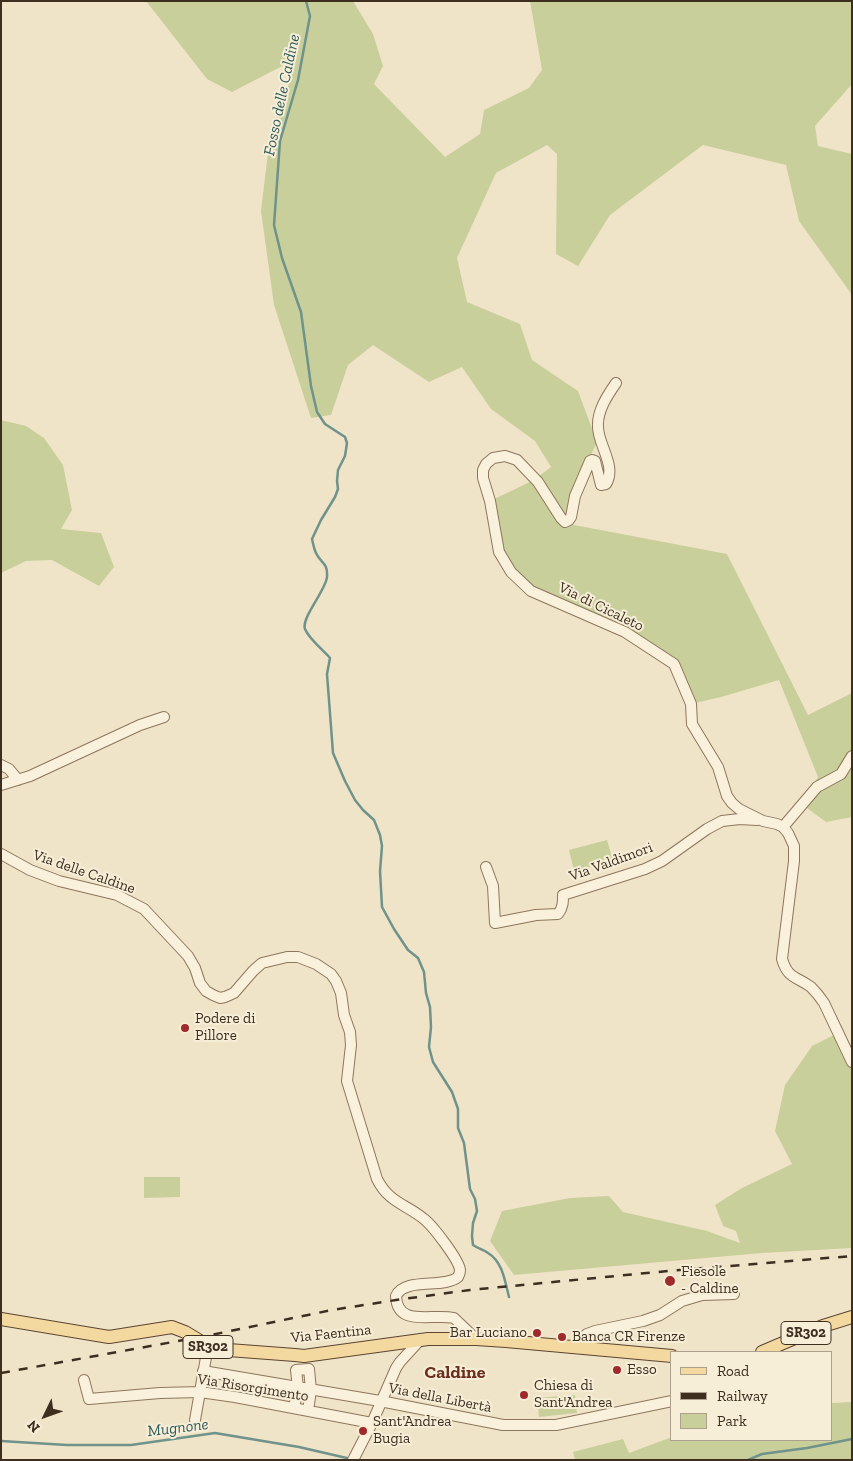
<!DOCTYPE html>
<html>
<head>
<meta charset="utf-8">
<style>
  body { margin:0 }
  #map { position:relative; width:853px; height:1461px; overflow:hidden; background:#f0e4c8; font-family:"Zilla Slab",serif }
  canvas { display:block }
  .frame { position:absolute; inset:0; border:2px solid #3d2e20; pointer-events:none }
  .legend { position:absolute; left:670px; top:1351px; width:162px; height:90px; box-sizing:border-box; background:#f7eed8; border:1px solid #ada18e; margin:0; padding:6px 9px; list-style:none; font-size:15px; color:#3d2e20 }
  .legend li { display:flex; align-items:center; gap:10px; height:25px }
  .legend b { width:25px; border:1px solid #ada18e }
  .north { position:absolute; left:20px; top:1391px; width:50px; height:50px; -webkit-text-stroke:4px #f7eed8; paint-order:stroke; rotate:228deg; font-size:14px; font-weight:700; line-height:20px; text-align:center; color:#3d2e20 }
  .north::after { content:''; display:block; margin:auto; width:18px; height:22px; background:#3d2e20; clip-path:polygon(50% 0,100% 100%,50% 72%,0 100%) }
</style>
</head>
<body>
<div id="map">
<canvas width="853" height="1461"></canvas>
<div class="frame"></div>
<ul class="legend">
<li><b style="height:6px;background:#f3d9a0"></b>Road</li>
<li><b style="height:6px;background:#3d2e20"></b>Railway</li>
<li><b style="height:14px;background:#c9cf9b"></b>Park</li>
</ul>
<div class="north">N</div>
</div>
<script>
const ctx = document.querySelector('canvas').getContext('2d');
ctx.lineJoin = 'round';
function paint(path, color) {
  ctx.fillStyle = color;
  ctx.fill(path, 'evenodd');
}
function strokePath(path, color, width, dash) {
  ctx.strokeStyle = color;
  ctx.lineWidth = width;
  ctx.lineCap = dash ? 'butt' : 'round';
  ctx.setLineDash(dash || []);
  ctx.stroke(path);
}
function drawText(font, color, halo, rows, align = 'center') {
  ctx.font = font + ' "Zilla Slab",serif';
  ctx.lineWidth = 4;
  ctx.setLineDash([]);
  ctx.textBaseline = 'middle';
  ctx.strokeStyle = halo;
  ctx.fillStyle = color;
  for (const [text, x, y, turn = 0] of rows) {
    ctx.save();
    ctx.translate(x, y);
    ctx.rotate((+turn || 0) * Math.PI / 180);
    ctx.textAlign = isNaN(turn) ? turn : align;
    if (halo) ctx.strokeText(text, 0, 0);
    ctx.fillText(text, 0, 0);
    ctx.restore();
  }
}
const green = new Path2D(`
  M146,1h207l20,33 10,32 -9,18 71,73 35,-23 4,-24 45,-22 13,-18 -12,-69h322v83l-37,42 3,20 34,8v141l-53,-74 -13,-56 -83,-20 -93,70 -32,51 -22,-12 1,-100 -10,-9 -51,28 -39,85 10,44 53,22 12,36 46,31 19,51 -29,63 1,19 158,30 81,161 44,-22v124l-26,5 -26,-19 18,-26 -39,-97 -58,17 -30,7 -17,-40 -49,-32 -94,-41 -32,-39 -9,-51 44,-21 17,-13 -16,-26 -44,-32 -29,-42 -33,15 -56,-37 -25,20 -17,50 -20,3 -37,-113 -13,-94 10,-83 15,-27 6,-40 -60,31 -25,-13z
  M1,420l25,6 18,12 19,27 9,45 -11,19 40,4 13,34 -15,19 -47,-26 -26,1 -25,12z
  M607,840l6,21 -39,10 -5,-21z
  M838,1033l14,29v186l-90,5 -248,22 -24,-34 12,-30 68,-13 39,-2 14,16 84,19 33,12 -4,-12 -13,-5 -8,-21 27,-17 50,-24 -17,-33 10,-46 27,-39z
  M144,1177h36v20l-36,1z
  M575,1395l2,18 -38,4 -2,-19z
  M852,1402v58h-277l-2,-8 50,-13 6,14 43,-16v3h160v-37z`);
const stream = new Path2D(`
  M306,1l4,15 -12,64 -18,61 -6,84 8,33 19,54 10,74 6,26 8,12 20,13 2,6 -2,13 -7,14 -1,11 1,8 -3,8 -14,23 -9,19c1,4 2,10 4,14 5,11 12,9 11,24 -1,13 -26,41 -22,52 4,10 18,21 25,29l-3,16 6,79 12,28 10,19 8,10 11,10 6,15 2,11 -2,25 2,36 12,22 14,21 10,8 6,14 2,21 4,14 1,20 -2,20 4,15 19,30 6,17v19l6,15 6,46 5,10 2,12 -4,12 -1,13 1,9c6,4 11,5 15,8 15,9 17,29 21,44
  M1,1441l66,4h64l84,-12 84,14 52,12
  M748,1460l14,-6 45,-6 45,-9`);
const minor = new Path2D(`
  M616,383c-9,13 -19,28 -18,44 0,18 19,39 8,57l-5,1 -6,-24 -3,-1 -2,1 -15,35 -4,21 -2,3 -4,2 -4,-4 -23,-36 -21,-22 -12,-4 -12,2 -7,6 -3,6v8l7,23 9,51 12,20 20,19 94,41 49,32 17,40 1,20 26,43 9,29 5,7 7,6 24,12 14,3 6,3 5,6 6,13v15l-12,98c6,20 14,17 29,28 5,5 9,10 13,16l28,59
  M1,765l8,4 9,11
  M1,785l29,-9 110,-51 24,-8
  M783,827l34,-40 24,-13 11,-18
  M1,854l29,16 29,11 58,14 27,14 44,47 7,12 5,15 6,8 7,4 7,3 5,-1 9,-4 19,-22 9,-8 25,-6h11l18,7 15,10 5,7 5,12 3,22 6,17 1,13 -4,36 30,98c12,24 29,25 47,40 9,7 35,41 36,51 0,4 -1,4 -2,7 -14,12 -54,0 -62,19 1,32 37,17 58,22l22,21
  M486,867l7,19 2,37 41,-8 22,-1c5,-6 5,-12 5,-19l82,-26 17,-8 45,-32 15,-8 18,-2 17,1
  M573,1347l14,-13 8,-3 48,-10 17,-6 22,-14 20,-6 32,-1
  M203,1371l177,30 123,24h53l116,-24
  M84,1380l5,19 71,-6 40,-1 35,5 137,26
  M294,1408l4,-20 -2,-18 13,-1 2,21 -3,21
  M195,1420l13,-74
  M353,1460l19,-37 24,-55 4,-6 21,-23`);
const major = new Path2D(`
  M1,1319l108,18 63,-10 13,5 23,14 7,3 80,6 9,1 124,-17h48l30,2 166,15
  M762,1352l61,-26 29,-9`);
const rail = new Path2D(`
  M1,1373l205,-37 126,-26 64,-10 74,-10 198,-19 184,-15`);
const markers = [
  [185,1028,5,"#9e2a2b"],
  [670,1281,6,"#9e2a2b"],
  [537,1333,5,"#9e2a2b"],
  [562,1337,5,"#9e2a2b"],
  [617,1370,5,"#9e2a2b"],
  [524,1395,5,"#9e2a2b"],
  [363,1431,5,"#9e2a2b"]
];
const shields = [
  [806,1333,50],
  [208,1347,50]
];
const shieldNames = [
  ["SR302",806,1333],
  ["SR302",208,1347]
];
const streetNames = [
  ["Via di Cicaleto",601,607,26],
  ["Via Valdimori",611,862,-20],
  ["Via delle Caldine",84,872,19],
  ["Via Faentina",331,1334,-6],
  ["Via Risorgimento",253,1388,9],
  ["Via della Libertà",440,1398,11]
];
const poiNames = [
  ["Podere di",195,1019],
  ["Pillore",195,1036],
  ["Fiesole",681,1272],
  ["- Caldine",681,1289],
  ["Bar Luciano",527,1333,"right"],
  ["Banca CR Firenze",572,1337],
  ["Esso",627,1370],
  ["Chiesa di",534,1386],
  ["Sant'Andrea",534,1403],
  ["Sant'Andrea",373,1422],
  ["Bugia",373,1439]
];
const waterNames = [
  ["Fosso delle Caldine",282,95,-78],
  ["Mugnone",178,1428,-7]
];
const quarterNames = [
  ["Caldine",455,1373]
];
paint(green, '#c9cf9b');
strokePath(stream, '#6f938a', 2.5);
strokePath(minor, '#8d765c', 12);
strokePath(major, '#5b4430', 14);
strokePath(minor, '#faf1dc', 10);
strokePath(major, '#f3d9a0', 12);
strokePath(rail, '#3d2e20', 2.5, [9, 9]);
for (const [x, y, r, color] of markers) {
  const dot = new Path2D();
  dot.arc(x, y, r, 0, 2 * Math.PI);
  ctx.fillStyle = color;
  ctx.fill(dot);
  strokePath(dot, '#f7eed8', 2);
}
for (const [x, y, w] of shields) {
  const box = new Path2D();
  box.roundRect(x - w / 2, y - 11.5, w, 23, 4);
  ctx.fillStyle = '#f7eed8';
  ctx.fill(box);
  strokePath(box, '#3d2e20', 1);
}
drawText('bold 14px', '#3d2e20', null, shieldNames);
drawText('15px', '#3d2e20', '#f7eed8', streetNames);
drawText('15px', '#3d2e20', '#f7eed8', poiNames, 'left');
drawText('italic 16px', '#2f5d5a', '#f7eed8', waterNames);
drawText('bold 18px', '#6b2e1e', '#f7eed8', quarterNames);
</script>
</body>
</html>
